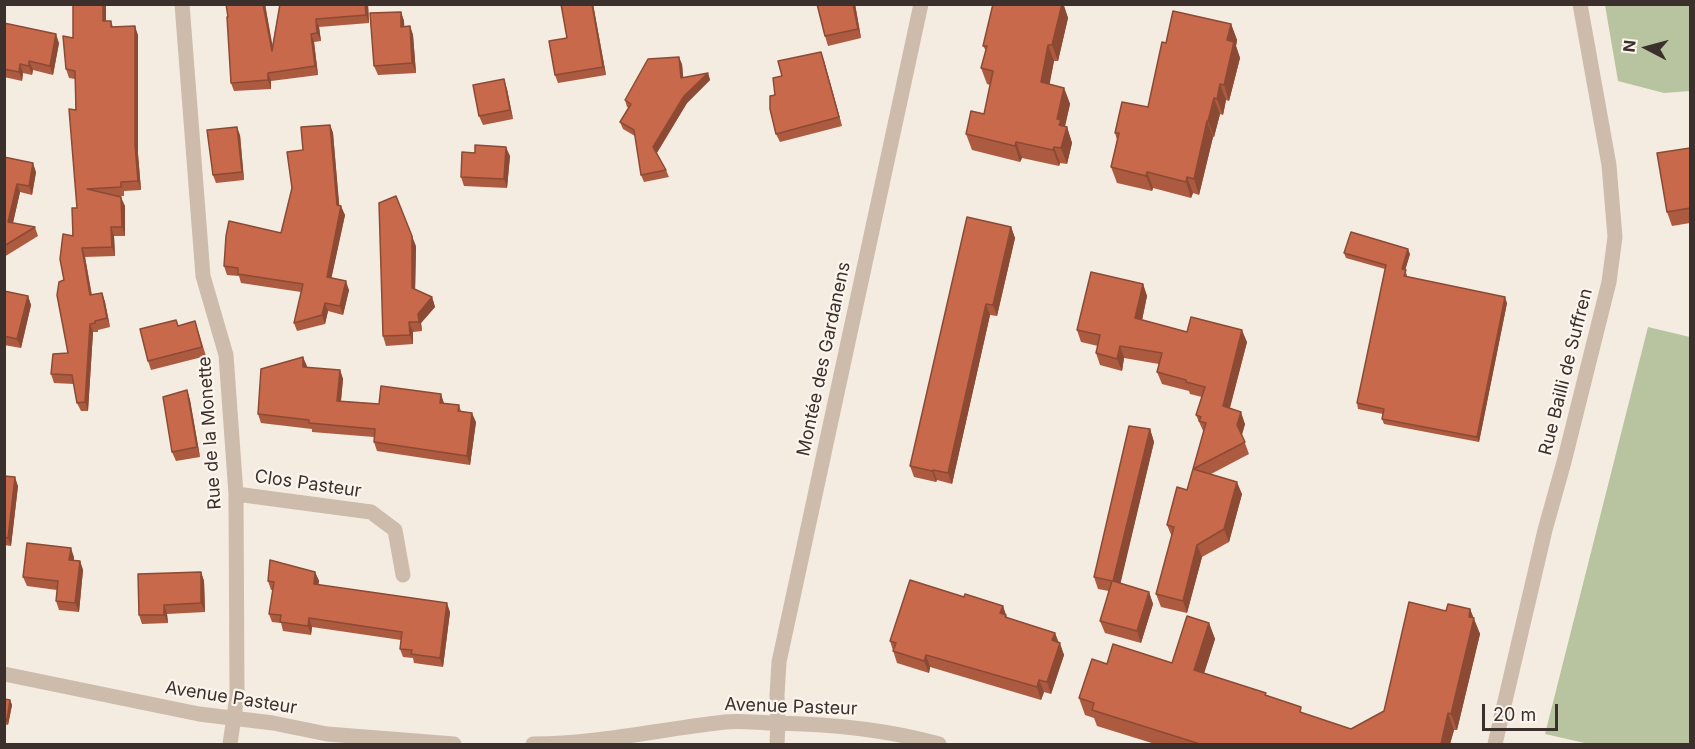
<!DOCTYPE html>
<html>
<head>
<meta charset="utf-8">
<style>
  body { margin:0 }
  #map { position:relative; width:1695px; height:749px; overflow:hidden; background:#f4ebe1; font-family:Inter,sans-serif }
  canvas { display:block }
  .frame { position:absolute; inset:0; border:6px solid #3b302b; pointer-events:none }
  .north { position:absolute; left:1617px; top:18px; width:60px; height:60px; -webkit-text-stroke:4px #fbf5ee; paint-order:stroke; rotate:276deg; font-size:16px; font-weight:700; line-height:24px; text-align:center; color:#3b302b }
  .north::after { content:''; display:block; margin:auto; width:21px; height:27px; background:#3b302b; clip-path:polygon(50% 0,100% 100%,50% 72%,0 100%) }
  .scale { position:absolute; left:1482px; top:704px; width:76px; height:27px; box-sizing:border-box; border:3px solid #3b302b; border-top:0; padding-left:8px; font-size:18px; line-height:21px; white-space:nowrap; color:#3b302b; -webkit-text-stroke:4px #fbf5ee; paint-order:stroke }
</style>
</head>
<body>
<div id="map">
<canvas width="1695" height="749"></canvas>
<div class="frame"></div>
<div class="north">N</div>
<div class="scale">20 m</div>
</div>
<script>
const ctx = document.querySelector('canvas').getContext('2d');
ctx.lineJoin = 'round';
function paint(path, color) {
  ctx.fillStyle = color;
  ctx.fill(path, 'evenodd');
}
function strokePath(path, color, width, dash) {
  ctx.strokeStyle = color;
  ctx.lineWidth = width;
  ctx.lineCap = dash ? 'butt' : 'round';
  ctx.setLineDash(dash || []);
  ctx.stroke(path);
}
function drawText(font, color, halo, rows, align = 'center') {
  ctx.font = font + ' Inter,sans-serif';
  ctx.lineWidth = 4.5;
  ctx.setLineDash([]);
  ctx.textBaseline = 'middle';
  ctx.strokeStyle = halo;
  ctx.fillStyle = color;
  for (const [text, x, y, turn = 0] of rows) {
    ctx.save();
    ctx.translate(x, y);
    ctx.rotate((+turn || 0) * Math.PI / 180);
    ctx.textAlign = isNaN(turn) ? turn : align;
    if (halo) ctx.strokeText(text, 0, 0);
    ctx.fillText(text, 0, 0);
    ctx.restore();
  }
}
const green = new Path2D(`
  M1605,5h85v86l-26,2 -46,-12z
  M1648,327l42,10v407h-101l-44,-10z`);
const minor = new Path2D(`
  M182,4l21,272 23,79 10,139 1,202 -7,48
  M236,494l135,18 24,18 8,45
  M4,674l195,40 74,9 54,11 127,10
  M533,744c65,0 128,-15 192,-22 16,-2 34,1 50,1 56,1 110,6 164,21
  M777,744l1,-21 -1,-28 2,-33 142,-658
  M1495,744l50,-214 19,-68 45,-180 6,-45 -6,-72 -29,-161`);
const wall = new Path2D(`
  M73,4h33v17h5l2,6 25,8v119l3,36 -17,1v5h-6l7,10v30h-11l1,20 -30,1 7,38 10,-2 3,9 5,25 -12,3v2h-5l-5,79h-7l-4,-8 -3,-19 -20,-1 -3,-9 17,-21 -4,-73 13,-72 -2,-129 -6,-1 -3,-9 7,-31z
  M226,4h39l7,43 8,-43h88l1,19 -50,4 2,14 -7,1 4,33 -47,6v8l-37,2 -3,-8 -3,-66z
  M561,4h32l13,71 -48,8 -3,-8 12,-37z
  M855,4l6,34 -33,8 -3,-10z
  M993,4h71v2l4,12 -10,43h-4l-5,23 15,4 6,16 -5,23h2l5,16 -5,21 -7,-1 -1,3 -37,-8 -2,4 -48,-12 -6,-16 18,-20 6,-29 -3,-1 -6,-16 5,-17 -3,-5z
  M401,12l3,9v5h6l3,9 3,38 -38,2 -4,-9z
  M4,23l55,20 -6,32 -20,-5 -1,5 -9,-2 -1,8 -18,-4z
  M1231,24l6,16 -1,6 4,12 -11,43 -3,-1 -3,15 -3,-1 -6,23h-1l-14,58 -6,-2 -2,5 -38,-10 -1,3 -35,-8 -6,-16 6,-27 -2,-7 33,-26 18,-64z
  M824,61l18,65 -62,16 -4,-8 -1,-39 7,-19z
  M682,64l1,14 25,-5 2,7 -23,23 -30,50 9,17 3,7 -25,5 -3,-7 -6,-39 -12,-7 -3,-7 9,-14 -2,-1 -2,-7z
  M507,89l6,30 -30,6 -4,-9z
  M330,125l3,8 6,73 6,9 -14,63 18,12 -6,25 -15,-4 -3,13 -28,7 -3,-8 7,-31 -60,-9 -2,-7 -12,-1 -3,-9 57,-33 22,-83z
  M240,135l4,45 -28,3 -3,-8z
  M1690,148v75l-18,3 -5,-14z
  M510,156l-3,32 -43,-2 -3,-9z
  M4,157l32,15 -4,23 -12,-3 -7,31 22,4 3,9 -34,21z
  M1011,227l4,11 -18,78 -7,-1 -38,169 -15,-4 -1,2 -22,-5 -4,-11z
  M416,246l-1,43 17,8 3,10 -14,16 1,8 -9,1v12l-27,2 -3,-10z
  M1344,253l66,1 -5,16 2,5v2l100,26 -28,139 -95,-18 -2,-5 1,-5 -25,-5 -1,-6 28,-134 -39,-11z
  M1143,284l4,12 -5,24 45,12 60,10 -17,66 15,16 -3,11 7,19 -38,20 31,20 -13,48 -27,15 -15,56 -26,-6 -5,-13 16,-57 -5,-12 20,-35 17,-57 -8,-18 6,-18 -12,-3 -1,-3 -27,-7 -5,-12 2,-8 -35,-6 -2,13 -22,-6 -4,-12 2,-7 -17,-4 -4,-12z
  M4,291l24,5 3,9 -10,43 -17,-3z
  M195,321l11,35 -55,14 -3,-9 30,-35z
  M307,366v2l33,2 3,9 -2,22 38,3 65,-1 15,2 2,6 15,11 -6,43 -93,-14 -3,-9v-5l-62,-5v-3l-51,-6 -3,-9z
  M187,390l3,10 10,57 -24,4 -4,-9z
  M1150,429l4,13 -34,141 29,9 4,12 -12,39 -36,-10 -5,-12 9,-30 -11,-2 -4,-12z
  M4,476l14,10 -7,60 -7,-1z
  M74,557v3l6,1 3,9 -4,42 -20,-2 -3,-9 1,-11 -30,-4 -4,-9z
  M201,572l3,9 1,31 -38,2 1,9 -26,1 -3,-9z
  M315,572l4,9 -1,4 132,27 -7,55 -29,-4 -1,-5 -10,-1 -3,-8 1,-9 -89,-13 -1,8 -28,-4 -2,-8 -9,-1 -3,-8 4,-24h-2l-3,-9z
  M964,597l39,9 4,12 48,15 9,22 -13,39 -7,-2 -3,8 -111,-33 -1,6 -32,-10 -7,-22z
  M1470,609l10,25 -23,96h-3l-4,14h-295l-58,-18 -3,-8 -9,-3 -6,-17 28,-34 65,-1 37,-40 6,16 -11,34 63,23 37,18 47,15 33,-18 62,-100z
  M4,699l6,1 2,5 -4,20 -4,-1z`);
const shadedWall = new Path2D(`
  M103,4h3v26l-3,-9z
  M263,4h2l10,55 -3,-8z
  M365,4h3l1,19 -3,-8z
  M592,4h1l13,71 -3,-8z
  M853,4h2l6,34 -3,-9z
  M1057,4h7v2l4,12 -10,43 -6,-16z
  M401,12l3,9 1,15 -4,-9z
  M316,19l3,8 2,14 -4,-8z
  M1231,24l6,16 -1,6 4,12 -11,43 -5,-16 3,-45z
  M135,26l3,9v119l3,36 -3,-9 -3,-36z
  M410,26l3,9 3,38 -4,-10z
  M56,34l3,9 -6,32 -3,-9z
  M311,34l3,8 4,33 -3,-9z
  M1048,45l6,16 -7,37 -6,-16z
  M821,52l3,9 18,65 -3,-9z
  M679,57l3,7 2,21 -3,-7z
  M29,61l4,9 -1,5 -3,-9z
  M20,64l3,9 -1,8 -3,-9z
  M268,73l3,8v8l-3,-9z
  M708,73l2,7 -23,23 -31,51 -3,-7 31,-51z
  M504,79l3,10 6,30 -3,-9z
  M1220,84l6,16 -3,15 -6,-16z
  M1064,88l6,16 -6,25 3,-2 5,16 -5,21 -6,-16 -4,-29z
  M1214,98l6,16 -6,23 -6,-16z
  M1207,121l6,16 -14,58 -5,-16z
  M330,125l3,8 7,80 1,-7 4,9 -15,70 -3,-8 10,-72z
  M237,127l3,8 4,45 -2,-8z
  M1016,142l6,16 -2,4 -5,-16z
  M506,147l4,9 -3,32 -3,-9z
  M1054,147l6,16 -1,3 -6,-16z
  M33,163l3,9 -4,23 -3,-9z
  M1147,172l6,16 -1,3 -6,-15z
  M1187,177l6,16 -2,5 -5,-16z
  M17,184l3,8 -9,39 -3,-9z
  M121,197l4,9v30l-3,-9z
  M111,227l3,9 1,20 -3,-9z
  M1011,227l4,11 -18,78 -4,-11z
  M412,236l4,10 -1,51 -3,-9z
  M82,248l3,9 8,47 -3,-9z
  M1408,249l2,5 -6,20 -2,-5z
  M346,281l3,9 -6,25 -3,-9z
  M1143,284l4,12 -7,34 -5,-12z
  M102,293l3,9 5,25 -3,-9z
  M28,296l3,9 -10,43 -4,-9z
  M432,297l3,10 -14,16 1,8 -3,-9 -1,-8z
  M1505,297l2,6 -28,139 -2,-5z
  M325,303l3,8 -3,13 -3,-9z
  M986,304l4,11 -38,169 -4,-11z
  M409,322l4,10v12l-3,-9z
  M90,324l3,8 -5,79 -3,-9z
  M1242,330l5,12 -20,76 -4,-12z
  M1120,346l4,12 -2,13 -5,-12z
  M303,357l4,9 -1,10 -3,-9z
  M340,370l3,9 -3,31 -3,-9z
  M187,390l3,10 10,57 -3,-10z
  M441,394l3,9h-4z
  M1241,412l4,12 -4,13 -4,-12z
  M472,413l4,9 -6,43 -3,-9z
  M1150,429l4,13 -36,152 -5,-13z
  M933,470l4,10 -1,2 -4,-11z
  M15,477l3,9 -7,60 -3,-8z
  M1237,482l5,12 -13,48 -5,-13z
  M1197,545l5,12 -15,56 -4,-12z
  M71,548l3,9 -1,12 -4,-9z
  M80,561l3,9 -4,42 -4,-9z
  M201,572l3,9 1,31 -4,-9z
  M315,572l4,9 -2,12 -3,-9z
  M1149,592l4,12 -12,39 -4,-12z
  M447,603l3,9 -7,55 -3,-9z
  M164,605l3,9 1,9 -4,-8z
  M1003,606l7,21 -10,-14z
  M1470,609l10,25 -23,96 -6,-16z
  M309,618l3,9 -1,8 -3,-9z
  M1209,623l6,16 -15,47 -6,-16z
  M1055,633l4,12 1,-2 4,12 -13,39 -4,-12 5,-42z
  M926,655l4,12 -1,6 -5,-12z
  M1039,680l5,12 -3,8 -4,-13z
  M10,700l2,5 -4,20 -1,-5z
  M1448,713l6,17 -4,14h-9z`);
const building = new Path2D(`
  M73,4h30v17h8v6l24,-1v119l3,36 -17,1v5l-34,2 34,8 1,30h-11l1,20 -30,1 8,47 12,-2 5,25 -12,3v2l-5,1 -5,78 -8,1 -5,-28 -21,-1 2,-20 15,-1 -11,-58 2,-13 5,-2 -4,-21 3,-25 10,2 -1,-28h5l-8,-99 7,1 -1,-39 -9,-2 -3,-33 10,2z
  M226,4h37l9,47 8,-47h85l1,11 -50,4 1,14 -6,1 4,32 -47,7v7l-37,3 -4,-66h1z
  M561,4h31l11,63 -48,8 -6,-34 18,-3z
  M817,4h36l5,25 -33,7z
  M993,4h69l-10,41h-4l-7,37 23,6 -7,31 4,1 -2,5 8,2 -6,21 -7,-1 -1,3 -37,-8 -1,4 -49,-12 5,-23 13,3 9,-43 -12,-3 6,-22h-4z
  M1173,11l58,13 -4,16 7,2 -10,43 -4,-1 -3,15 -3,-1 -6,23h-1l-13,58 -7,-2 -1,5 -39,-10 -1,4 -35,-9 8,-34h-4l7,-31 26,5 14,-65 4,1z
  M401,12v15l9,-1 2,37 -38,3 -4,-53z
  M4,23l52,11 -6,32 -21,-5v5l-9,-2 -1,8 -15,-3z
  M821,52l18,65 -63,17 -6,-25v-13l5,-1 -2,-17 9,-2 -4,-15z
  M679,57l2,21 27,-5 -24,23 -31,51 13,23 -25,5 -7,-45 -14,-8 11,-18 -6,-4 23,-41z
  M504,79l6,31 -31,6 -6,-31z
  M330,125l7,80 4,1 -14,71 19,4 -6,25 -15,-3 -3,12 -28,8 9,-39 -65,-10v-6l-14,-2 2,-30 3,-15 52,12 11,-45 -5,-36 16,-2 -2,-23z
  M237,127l5,45 -29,3 -6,-45z
  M475,145l31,2 -2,32 -43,-2 1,-25 13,1z
  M1690,148v60l-23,4 -10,-59z
  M4,157l29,6 -4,23 -12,-2 -9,38 27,5 -31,19z
  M396,196l16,40v52l20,9 -14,17 1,8h-10l1,13 -27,1 -4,-133z
  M967,217l44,10 -18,78 -7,-1 -38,169 -15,-3 -1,1 -22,-5z
  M1351,232l57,17 -6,20 4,1 -2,6 101,21 -28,140 -95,-18 2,-10 -27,-6 29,-138 -42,-12z
  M1091,272l52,12 -8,34 52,14 4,-15 51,13 -19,76 18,6 -4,13 8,17 -52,27 13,-46 -7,-2 2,-4 -5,-2 9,-28 -19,-5v-2l-29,-8 5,-19 -42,-7 -3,13 -21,-6 4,-18 -23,-5z
  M4,291l24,5 -11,43 -13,-3z
  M176,320l2,6 17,-5 7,26 -54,14 -8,-32z
  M303,357v10l37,3 -3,31 42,3 2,-18 60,8 -1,9 19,2 -1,6 14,2 -5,43 -93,-14 1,-13 -66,-6v-3l-51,-6 3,-45z
  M187,390l10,57 -25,5 -9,-55z
  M1129,426l21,3 -37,152 36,11 -12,39 -37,-10 12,-40 -18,-4z
  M1193,469l44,13 -13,47 -27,16 -14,56 -27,-7 18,-67 -7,-2 10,-38 10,3z
  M4,476l11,1 -7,61 -4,-1z
  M27,543l44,5 -2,12 11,1 -5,42 -19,-2 2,-20 -35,-4z
  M270,560l45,12 -1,12 133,19 -7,55 -29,-4 1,-4 -12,-1 2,-17 -93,-14 -1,8 -28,-4 1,-7 -12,-1 5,-32 -6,-1z
  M201,572v31l-37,2v10h-25l-1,-41z
  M910,580l54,17 1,-3 38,12 -3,7 6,2 -1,2 50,16 -3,7 8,3 -13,39 -8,-2 -2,7 -111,-32 -2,6 -31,-10 3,-8 -6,-2z
  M1409,602l37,9 2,-7 22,5 -1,8 5,1 -23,96 -3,-1 -7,31h-241l-108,-34 2,-7 -15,-5 13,-39 15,5 6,-20 59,19 15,-47 22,7 -15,47 72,23 -1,2 36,12 -1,5 51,17 33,-18z
  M4,699l6,1 -3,20h-3z`);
const streetNames = [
  ["Montée des Gardanens",824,359,-78],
  ["Rue Bailli de Suffren",1566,372,-76],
  ["Rue de la Monette",210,433,-94],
  ["Clos Pasteur",308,484,8],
  ["Avenue Pasteur",231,698,9],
  ["Avenue Pasteur",791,707,2]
];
paint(green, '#b8c4a0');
strokePath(minor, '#cdbbac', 15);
paint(wall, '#ac5a40');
paint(shadedWall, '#8c4a34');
paint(building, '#c8694b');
strokePath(building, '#8c4a34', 1.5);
drawText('18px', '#3b302b', '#fbf5ee', streetNames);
</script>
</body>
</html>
